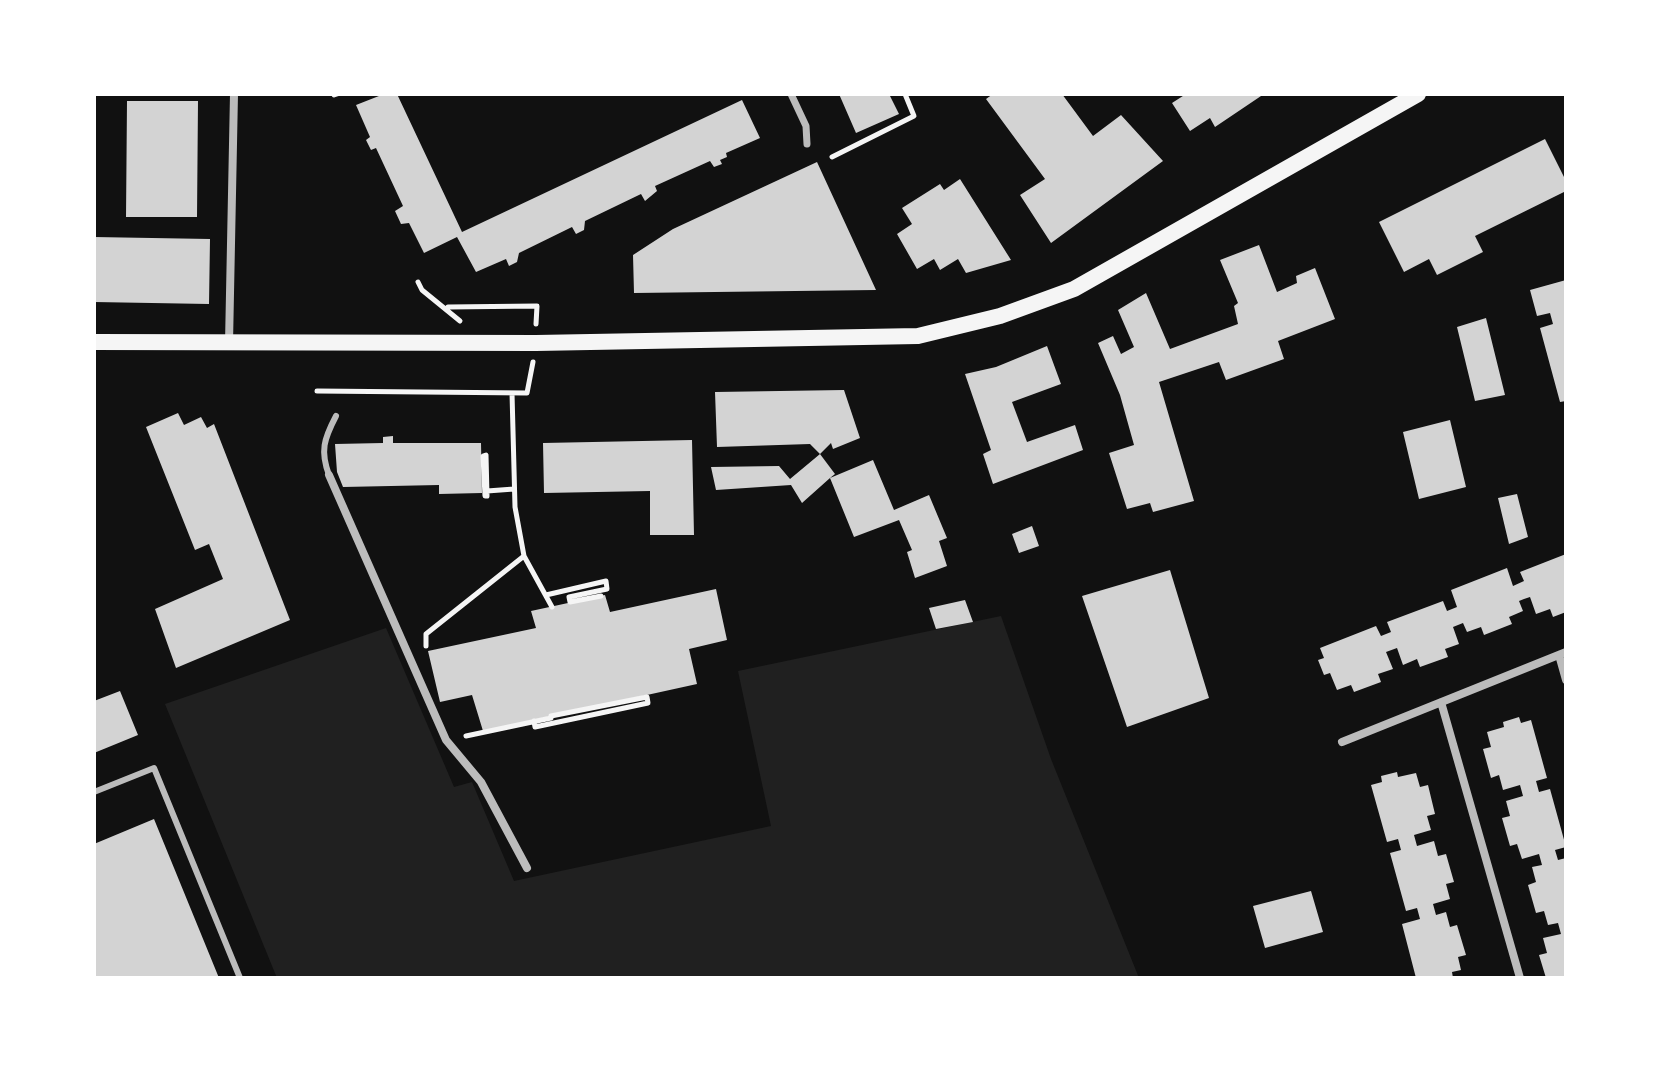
<!DOCTYPE html>
<html>
<head>
<meta charset="utf-8">
<style>
  body { margin:0 }
  #map { position:relative; width:1660px; height:1072px; overflow:hidden; background:#111; font-family:Lato,sans-serif }
  canvas { display:block }
  .frame { position:absolute; inset:0; border:96px solid #fff; pointer-events:none }
</style>
</head>
<body>
<div id="map">
<canvas width="1660" height="1072"></canvas>
<div class="frame"></div>
</div>
<script>
const ctx = document.querySelector('canvas').getContext('2d');
ctx.lineJoin = 'round';
function paint(path, color) {
  ctx.fillStyle = color;
  ctx.fill(path, 'evenodd');
}
function strokePath(path, color, width, dash) {
  ctx.strokeStyle = color;
  ctx.lineWidth = width;
  ctx.lineCap = dash ? 'butt' : 'round';
  ctx.setLineDash(dash || []);
  ctx.stroke(path);
}
const green = new Path2D(`
  M1001,616l50,143 88,219h-862l-112,-274 221,-76 68,159 18,-5 42,99 257,-55 -33,-155z`);
const building = new Path2D(`
  M384,94h13l65,138 280,-132 18,38 -34,15 1,4 -7,3 2,4 -8,3 -4,-6 -55,25 2,5 -12,10 -4,-7 -56,27 -1,9 -8,4 -4,-7 -53,26 -2,9 -8,4 -3,-7 -30,13 -19,-35 -33,16 -15,-30 -8,1 -6,-13 8,-5 -27,-58 -5,2 -5,-10 4,-3 -14,-32z
  M839,94h50l10,20 -43,19z
  M993,94h69l31,42 28,-21 42,46 -112,82 -31,-48 25,-16 -59,-80z
  M1186,94h78l-49,33 -5,-9 -20,13 -18,-28z
  M127,101h71l-1,116h-71z
  M1545,139l21,42v10l-91,45 8,16 -46,23 -8,-16 -25,13 -25,-50z
  M817,162l59,128 -242,3 -1,-38 40,-26z
  M960,179l51,81 -45,13 -8,-14 -18,11 -6,-11 -17,10 -20,-35 15,-10 -10,-16 38,-24 4,6z
  M94,237l116,2 -1,65 -115,-2z
  M1259,245l18,47 20,-9 -1,-7 19,-8 20,51 -57,22 6,18 -58,21 -7,-18 -60,20 35,119 -41,11 -3,-9 -23,6 -18,-56 25,-8 -14,-50 -22,-52 15,-7 8,18 13,-7 -16,-37 28,-17 24,56 68,-25 -4,-18 4,-3 -18,-43z
  M1566,280v121l-6,1 -20,-74 13,-4 -3,-11 -13,3 -7,-26z
  M1486,318l19,77 -30,6 -18,-74z
  M1047,346l14,38 -49,18 15,40 48,-17 8,25 -90,34 -10,-30 8,-4 -26,-76 31,-7z
  M844,390l16,48 -27,11 -2,-6 -11,11 15,20 -5,4 43,-18 21,50 35,-15 18,43 -8,3 8,25 -32,12 -8,-26 5,-2 -13,-30 -45,17 -24,-59 -28,25 -11,-18 -75,5 -5,-23 68,-1 11,13 30,-25 -10,-10 -93,3 -2,-55z
  M178,413l6,12 17,-8 6,11 7,-4 76,196 -114,48 -21,-59 68,-30 -14,-35 -14,6 -49,-123z
  M1450,420l16,67 -47,12 -16,-67z
  M393,436v7h88l1,50 -43,1v-9l-96,2 -6,-15 -2,-28 48,-1v-6z
  M692,440l2,95h-44v-44l-106,2 -1,-50z
  M1517,494l11,43 -19,7 -11,-46z
  M1032,526l7,20 -20,7 -7,-19z
  M1566,554v58l-13,5 -3,-8 -14,5 -6,-17 -6,2 -5,2 4,10 -14,6 3,7 -28,11 -3,-8 -14,5 -4,-9 -10,4 6,17 -14,5 3,8 -28,10 -3,-8 -14,6 -6,-17 -11,4 7,17 -15,5 3,8 -27,10 -3,-7 -14,5 -7,-17 -6,2 -6,-15 6,-2 -4,-10 56,-22 5,10 10,-4 -4,-10 56,-21 4,10 10,-4 -6,-17 56,-22 6,18 11,-5 -4,-9z
  M1170,570l39,128 -82,29 -45,-131z
  M716,589l11,51 -38,9 8,35 -214,47 -11,-36 -32,7 -12,-51 108,-23 -5,-17 74,-16 5,17z
  M965,600l8,22 -37,7 -7,-21z
  M120,691l18,44 -44,18v-52z
  M1519,717l2,6 10,-3 16,58 -11,3 3,11 11,-3 16,58 -11,3 3,10 8,-2v120h-20l-7,-23 8,-2 -4,-15 18,-4 -3,-11 -10,2 -4,-14 -8,2 -8,-28 8,-3 -4,-15 10,-2 -3,-11 -17,5 -5,-15 -7,2 -8,-28 8,-2 -4,-15 17,-5 -3,-11 -17,5 -4,-15 -8,3 -8,-29 8,-2 -4,-15 17,-5 -1,-5z
  M1397,772l1,5 18,-4 4,14 8,-2 7,29 -8,2 4,14 -17,5 3,11 17,-5 4,15 8,-2 8,28 -8,2 4,15 -17,5 3,11 10,-3 4,15 7,-2 9,30 -8,2 3,13 -9,2 1,6h-37l-14,-54 18,-5 -3,-11 -11,3 -16,-58 11,-3 -3,-11 -11,3 -16,-57 11,-3 -1,-6z
  M154,819l65,159h-125v-134z
  M1311,891l12,41 -58,16 -12,-42z`);
const path = new Path2D(`
  M334,95l3,-1
  M832,157l82,-41 -9,-22
  M418,282l4,8 38,31
  M448,307l89,-1 -1,18
  M317,391l210,2 6,-31
  M512,393l3,114 9,49 28,51
  M486,455l1,41h-2l-2,-40z
  M487,491l27,-2
  M546,595l60,-14 1,8 -38,8 1,5 31,-6
  M426,646v-12l98,-78
  M551,716l96,-19
  M534,721l1,6 113,-24 -1,-6
  M466,736l85,-18`);
const service = new Path2D(`
  M329,475c-9,-24 -5,-36 7,-59
  M94,792l60,-24 86,210`);
const pedestrian = new Path2D(`
  M791,94l15,32 1,18`);
const minor = new Path2D(`
  M229,343l5,-249
  M329,475l117,265 35,42 46,86
  M1559,655l7,25
  M1441,702l79,276
  M1342,742l224,-90`);
const secondary = new Path2D(`
  M94,342l442,1 382,-7 82,-20 74,-27 344,-195`);
paint(green, '#202020');
paint(building, '#d3d3d3');
strokePath(path, '#f5f5f5', 5);
strokePath(service, '#bcbcbc', 6);
strokePath(pedestrian, '#bcbcbc', 7);
strokePath(minor, '#bcbcbc', 8);
strokePath(secondary, '#f5f5f5', 16);
</script>
</body>
</html>
